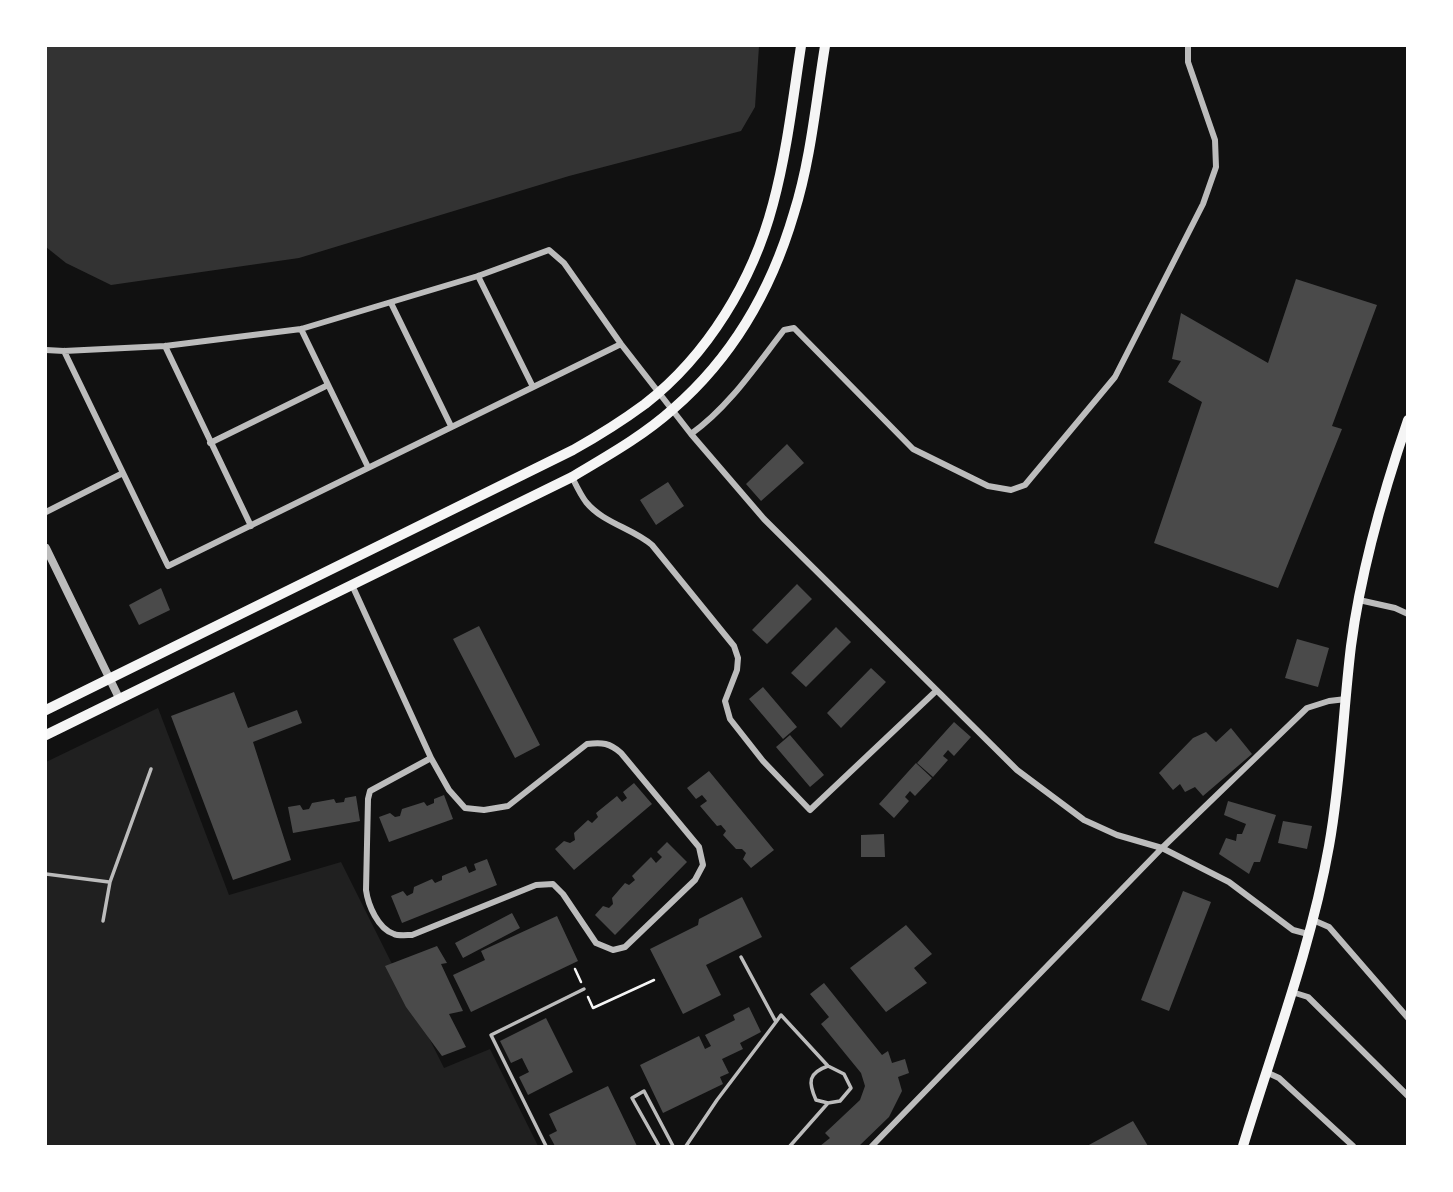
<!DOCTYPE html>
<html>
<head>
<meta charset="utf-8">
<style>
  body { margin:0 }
  #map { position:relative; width:1453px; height:1192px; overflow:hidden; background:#111; font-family:"Golos Text",sans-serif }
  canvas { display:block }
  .frame { position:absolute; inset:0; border:47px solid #fff; pointer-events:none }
</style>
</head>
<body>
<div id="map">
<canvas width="1453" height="1192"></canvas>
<div class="frame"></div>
</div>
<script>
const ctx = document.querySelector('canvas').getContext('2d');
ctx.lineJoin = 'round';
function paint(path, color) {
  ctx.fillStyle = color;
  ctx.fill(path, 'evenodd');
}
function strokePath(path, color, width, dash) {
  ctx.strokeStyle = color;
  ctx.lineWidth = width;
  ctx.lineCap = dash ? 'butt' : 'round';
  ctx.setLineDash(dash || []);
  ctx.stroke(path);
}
const green = new Path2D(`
  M158,708l71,187 112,-33 103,206 46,-19 48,97h-492v-384z`);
const water = new Path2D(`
  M46,46h713l-4,61 -14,24 -172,45 -270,82 -188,27 -45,-22 -20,-16z`);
const building = new Path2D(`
  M1296,279l81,26 -45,121 10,3 -64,159 -124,-45 48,-141 -34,-20 13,-21 -9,-2 9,-46 87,50z
  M787,444l17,19 -43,38 -15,-17z
  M668,482l16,24 -28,19 -16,-25z
  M797,584l15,15 -45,45 -15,-14z
  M161,588l9,22 -31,15 -10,-20z
  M479,626l61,119 -25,13 -62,-119z
  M836,627l15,15 -45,45 -15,-14z
  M1297,639l32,9 -11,39 -33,-9z
  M871,668l15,14 -45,46 -14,-15z
  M763,687l34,40 -14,12 -34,-40z
  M234,692l14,36 49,-18 5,13 -49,19 38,118 -58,20 -62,-164z
  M954,722l17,15 -17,19 -6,-6 -5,6 5,4 -15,17 -16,-14z
  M1231,728l21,26 -49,42 -8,-9 -10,5 -5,-8 -7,6 -14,-17 34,-35 13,-6 10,10z
  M790,735l34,40 -14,12 -34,-40z
  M916,763l16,15 -17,18 -5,-5 -5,6 4,4 -15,17 -15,-14z
  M709,771l65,79 -23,18 -8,-9 3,-6 -4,-4h-6l-13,-14 3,-4 -5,-6 -4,1 -17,-20 7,-5 -5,-6 -6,4 -9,-11z
  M634,783l18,21 -78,66 -19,-21 9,-8 6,2 5,-3 -1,-7 14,-13 4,3 6,-6 -2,-4 21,-17 5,6 5,-4 -4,-6z
  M444,795l9,24 -64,23 -10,-25 11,-4 5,4 5,-1 2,-7 22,-7 3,4 7,-3v-4z
  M356,796l4,25 -67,12 -5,-26 12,-2 3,5 6,-1 3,-6 22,-4 2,4 8,-1 1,-4z
  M1228,801l48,14 -16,47h-6l-5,12 -30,-20 7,-16 10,3 1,-7h5l4,-10 -22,-9z
  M1283,821l29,5 -5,23 -29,-6z
  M884,834l1,23h-24v-22z
  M667,842l20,20 -72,73 -20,-20 8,-9 6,2 4,-4 -1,-6 13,-15 4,2 6,-5 -3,-4 19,-19 5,6 6,-6 -5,-5z
  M487,859l10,26 -95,38 -11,-27 12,-5 4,5 6,-3 1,-6 18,-8 3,4 7,-3v-4l24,-10 3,7 7,-3 -2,-6z
  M1183,891l28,11 -42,109 -28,-11z
  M742,897l20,40 -56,28 15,30 -38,19 -33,-65 48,-24 1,-6z
  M512,913l8,15 -57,30 -8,-15z
  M557,916l21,45 -107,51 -18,-37 32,-15 -4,-9z
  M906,925l26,29 -18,14 13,15 -41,29 -36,-44z
  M437,946l10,17 -6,1 22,47 -14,3 17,33 -24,9 -36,-49 -21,-41z
  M824,983l58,72 6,-4 4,12 13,-4 4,14 -11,4 4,14 -13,26 -30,29h-39l10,-8 -5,-5 35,-33 5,-14 -4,-13 -40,-49 8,-7 -19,-23z
  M749,1007l12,25 -21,11 3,6 -21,10 7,14 -9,4 3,7 -60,29 -23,-48 59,-29 6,13 6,-3 -6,-11 30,-15 -2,-5z
  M546,1018l27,54 -45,23 -9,-18 10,-5 -7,-14 -11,5 -11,-22z
  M608,1086l29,60h-82l-6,-11 8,-4 -8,-17z
  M1133,1121l15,25h-61z`);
const path = new Path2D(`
  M575,969l6,13
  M588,997l5,11 61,-28`);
const service = new Path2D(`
  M46,874l63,8
  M103,921l7,-39 41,-113
  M776,1022l5,-7 47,51 16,8 7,14 -11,13 -12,2 -12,-3c-8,-18 -8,-27 12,-34
  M546,1146l-55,-111 93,-46
  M659,1146l-27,-48 12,-7 29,55
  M686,1146l31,-46 59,-78 -35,-65
  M790,1146l38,-43`);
const minor = new Path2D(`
  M478,276l55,111
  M391,303l60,123
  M301,329l67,138
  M165,346l86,180
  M46,350l18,1 101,-5 136,-17 177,-53 71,-26 15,13 57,81 70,90 73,85 253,251 67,50 33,15 45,13 67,34 64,48 15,4
  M64,351l104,215 453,-222
  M691,434c38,-27 65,-68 93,-104l10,-2 119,121 75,37 23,4 14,-5 90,-108 88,-173 13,-37 -1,-27 -27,-78v-16
  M210,443l118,-58
  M572,477c4,8 8,17 14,25 17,21 46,26 66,43l82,101 4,12 -1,12 -12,31 5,18 33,42 47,49 126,-119
  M46,512l77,-39
  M352,585l79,173 18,32 16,18 19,2 24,-4 79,-62c15,-2 23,-1 34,9l78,94 4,18 -8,15 -70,67 -12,3 -17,-7 -33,-49 -10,-10 -17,1 -124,50c-5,0 -14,1 -18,-1 -16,-5 -26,-29 -28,-44l2,-91 2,-8 61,-33
  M1359,600l36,8 13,6
  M1313,920l16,7 79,91
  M1292,992l16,5 100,99
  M1266,1072l13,6 74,68
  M872,1146l290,-298 145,-140 22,-7 17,-2`);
const tertiary = new Path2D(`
  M46,548l73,150`);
const secondary = new Path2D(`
  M46,710l527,-260c25,-14 49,-29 72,-46 63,-49 108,-124 128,-200 14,-52 20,-106 28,-158
  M46,735l526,-258c35,-21 71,-41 101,-68 60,-52 99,-121 121,-196 17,-54 22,-112 31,-167`);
const trunk = new Path2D(`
  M1243,1146c30,-99 68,-198 86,-300 12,-66 14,-134 22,-200 10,-77 32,-153 57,-226`);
paint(green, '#202020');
paint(water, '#333');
paint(building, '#4a4a4a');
strokePath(path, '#f5f5f5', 2.5);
strokePath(service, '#bcbcbc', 3.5);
strokePath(minor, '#bcbcbc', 6);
strokePath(tertiary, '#bcbcbc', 8);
strokePath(secondary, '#f5f5f5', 10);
strokePath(trunk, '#f5f5f5', 10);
</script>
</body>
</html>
